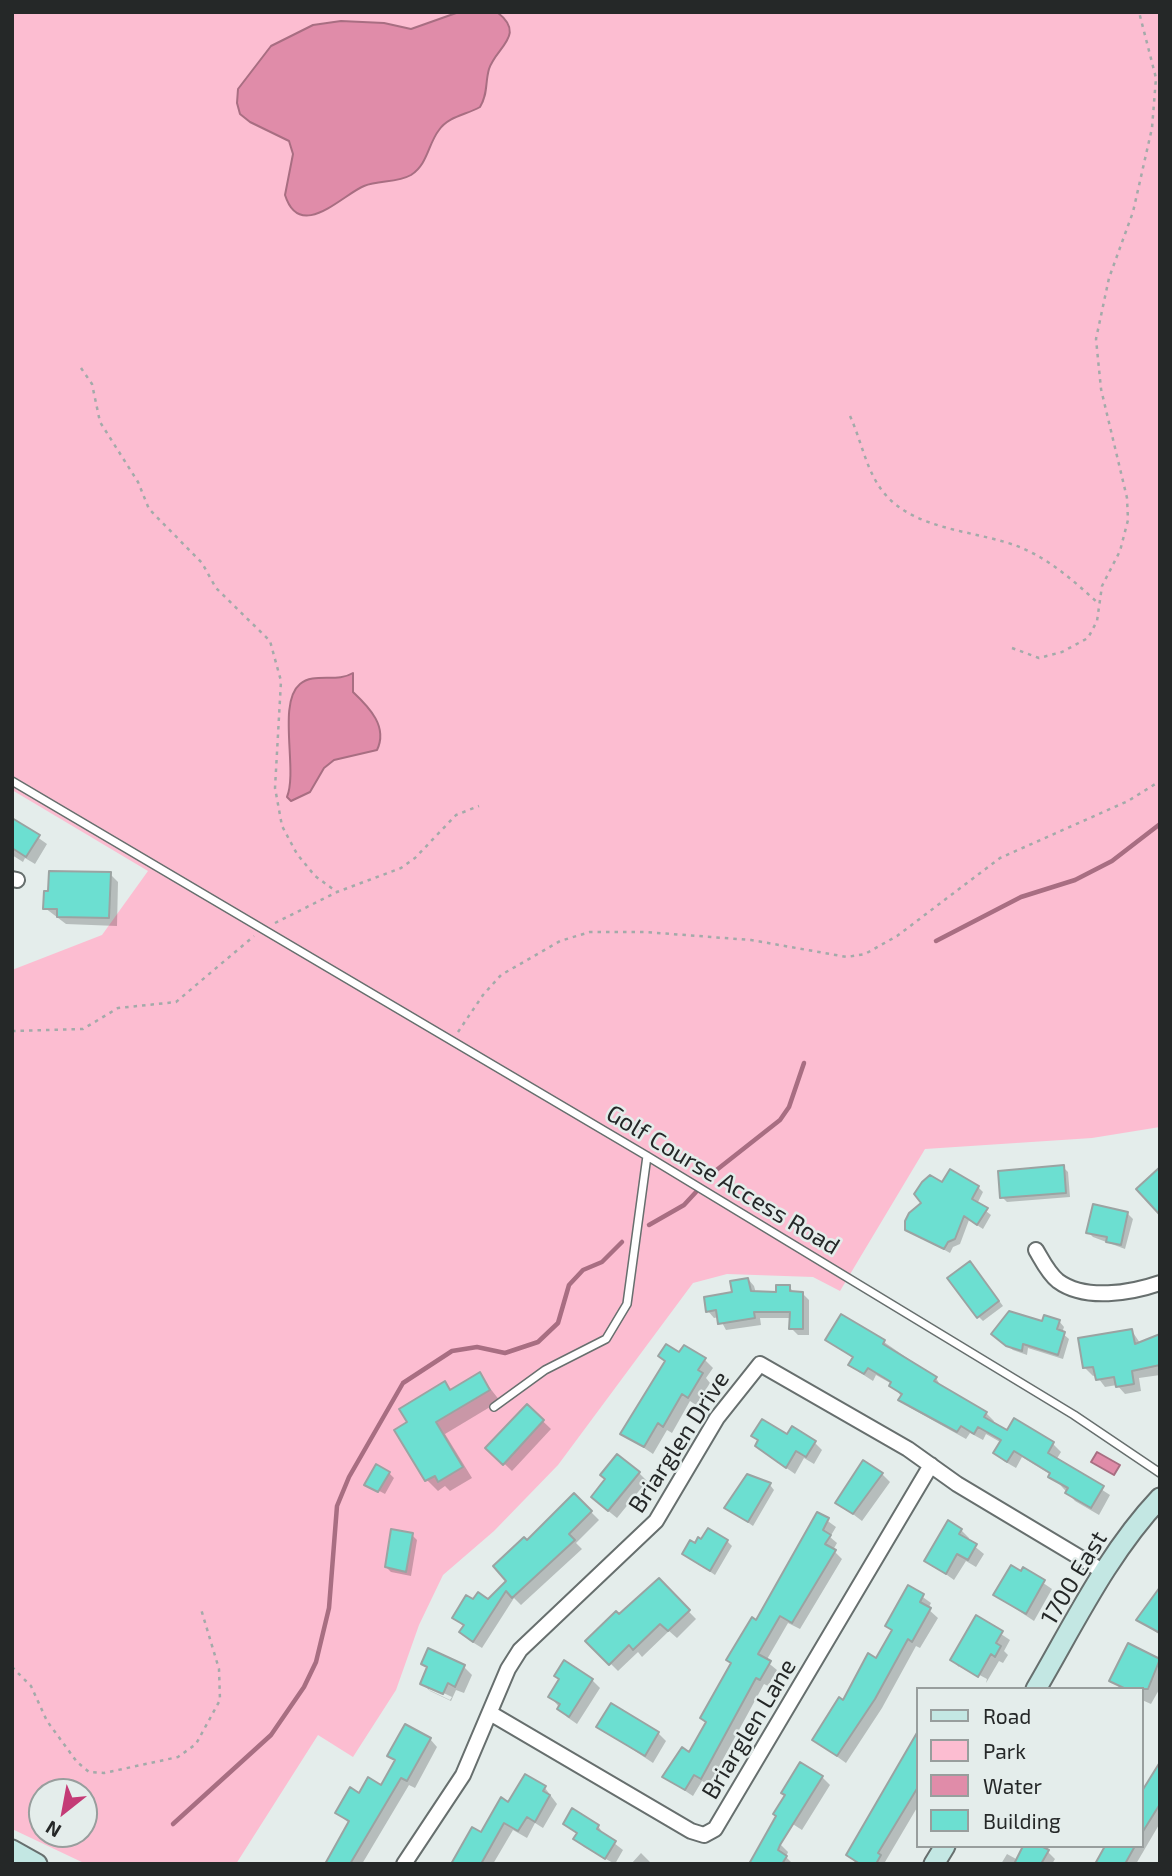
<!DOCTYPE html>
<html>
<head>
<meta charset="utf-8">
<style>
  body { margin:0 }
  #map { position:relative; width:1172px; height:1876px; overflow:hidden; background:#e4edeb; font-family:"Exo 2",sans-serif }
  canvas { display:block }
  .frame { position:absolute; inset:0; border:14px solid #252828; pointer-events:none }
  .legend { position:absolute; left:916px; top:1687px; width:228px; height:161px; box-sizing:border-box; background:#e4edeb; border:2px solid #989e9d; margin:0; padding:9px 12px; list-style:none; font-size:21px; color:#252828 }
  .legend li { display:flex; align-items:center; gap:14px; height:35px }
  .legend b { width:35px; border:2px solid #989e9d }
  .north { position:absolute; left:28px; top:1778px; width:70px; height:70px; box-sizing:border-box; background:#e4edeb; border:2px solid #989e9d; border-radius:50%; rotate:211deg; font-size:19px; font-weight:700; line-height:28px; text-align:center; color:#252828 }
  .north::after { content:''; display:block; margin:auto; width:24px; height:32px; background:#c43b76; clip-path:polygon(50% 0,100% 100%,50% 72%,0 100%) }
</style>
</head>
<body>
<div id="map">
<canvas width="1172" height="1876"></canvas>
<div class="frame"></div>
<ul class="legend">
<li><b style="height:9px;background:#c3e7e3"></b>Road</li>
<li><b style="height:19px;background:#fcbdd1"></b>Park</li>
<li><b style="height:19px;background:#e08ca9"></b>Water</li>
<li><b style="height:19px;background:#6cdfd1"></b>Building</li>
</ul>
<div class="north">N</div>
</div>
<script>
const ctx = document.querySelector('canvas').getContext('2d');
ctx.lineJoin = 'round';
function paint(path, color) {
  ctx.fillStyle = color;
  ctx.fill(path, 'evenodd');
}
function strokePath(path, color, width, dash) {
  ctx.strokeStyle = color;
  ctx.lineWidth = width;
  ctx.lineCap = dash ? 'butt' : 'round';
  ctx.setLineDash(dash || []);
  ctx.stroke(path);
}
function drawText(font, color, halo, rows, align = 'center') {
  ctx.font = font + ' "Exo 2",sans-serif';
  ctx.lineWidth = 5;
  ctx.setLineDash([]);
  ctx.textBaseline = 'middle';
  ctx.strokeStyle = halo;
  ctx.fillStyle = color;
  for (const [text, x, y, turn = 0] of rows) {
    ctx.save();
    ctx.translate(x, y);
    ctx.rotate((+turn || 0) * Math.PI / 180);
    ctx.textAlign = isNaN(turn) ? turn : align;
    if (halo) ctx.strokeText(text, 0, 0);
    ctx.fillText(text, 0, 0);
    ctx.restore();
  }
}
const green = new Path2D(`
  M12,12h1148v1115l-68,11 -167,11 -85,142 -27,-14 -86,-3 -34,9 -135,182 -64,66 -51,44 -24,50 -23,65 -43,67 -35,-22 -82,129h-150l-74,-35v-859l90,-35 46,-64 -136,-81zM42,1792h42v42h-42z`);
const water = new Path2D(`
  M459,12h38c30,23 -1,35 -8,57 -4,14 -1,25 -9,38 -14,8 -31,9 -41,23 -11,14 -11,34 -28,45 -14,8 -32,5 -47,11 -22,9 -64,56 -79,9l8,-41 -4,-13 -39,-19 -10,-8 -3,-11 1,-14 33,-43 42,-21 28,-4 43,2 27,6z
  M353,673v19c17,16 35,35 24,58l-43,10 -10,8 -14,24 -19,9 -4,-4c11,-27 -10,-94 13,-113 14,-12 37,-1 53,-11z
  M1097,1452l23,13 -6,10 -23,-13z`);
const shadow = new Path2D(`
  M12,819l35,25 -12,20 -10,-6 -2,4 -11,-7z
  M110,874l8,8 -1,44 -51,-2 -21,-16z
  M1063,1167l5,5 2,25 -63,5 -5,-5z
  M942,1184l36,3 5,5 -6,12 14,11 -8,14 -14,-9 -9,24 -7,3 -3,6 -43,-24z
  M1128,1214l5,5 -8,30 -32,-12 -5,-5z
  M975,1268l28,38 -20,15 -5,-5z
  M748,1279l6,7 2,7 22,1 11,-7 6,6h7l7,7v35h-11l-7,-7v-10h-31l1,7 -35,5 -7,-13 -5,1 -6,-7 26,-17z
  M1059,1321l5,6 -2,6 7,6 -6,20 -35,-11 -1,7 -14,-5 -15,-11 45,-16z
  M1132,1331l8,12 20,-7v39l-21,3 2,13 -16,3 -8,-9 -12,2 -9,-12 -3,1 -8,-8z
  M828,1340l56,2 52,36 6,10 44,25 8,8 -1,3 15,8 7,-11 38,23 8,8 -5,8 54,35 -11,20 -24,-14 -24,-26 -29,-18 -6,11 -12,-7 -8,-8 6,-10 -16,-9 -3,6 -13,-7 -4,6 -57,-32 -17,-23 -16,-9 -3,6 -14,-9 -8,-8 3,-5z
  M680,1355l25,5 8,8 -7,10 4,5 -14,22 -6,-4 -18,32 -5,-3 -14,24 -31,-21z
  M479,1374l21,27 -55,33 27,44 -22,13 -5,-5 -7,5 -11,-11 -31,-50 13,-8 36,-39 7,8z
  M527,1406l24,23 -39,42 -24,-23z
  M754,1436l33,1 27,5 8,8 -8,14 -10,-6 -9,16 -30,-21z
  M389,1473l5,5 -9,16 -15,-8z
  M639,1473l8,8 -30,37 -16,-13z
  M882,1474l8,8 -28,39 -25,-19z
  M770,1485l4,5 -21,36 -26,-18z
  M574,1495l25,25 -23,23 6,6 -61,56 -7,-7 -32,50 -13,-8 -8,-8 3,-5 -10,-10 19,-15 15,-1 21,-20 18,-39z
  M818,1514l18,13 -6,10 7,6 -4,7 9,9 -42,70 -12,-6 -22,38 11,9 -9,16 -4,-2 -55,101 -7,-4 -9,15 -29,-19 26,-23 18,-30 -6,-6z
  M961,1530l8,8 -1,3 16,13 -8,13 -10,-6 -12,19 -28,-20z
  M412,1535l5,5 -6,36 -20,-4 -5,-5z
  M727,1541l5,5 -17,29 -31,-21 12,-9z
  M1024,1570l28,19 -18,32 -39,-26z
  M658,1580l38,39 -19,19 -8,-7 -27,26 -4,-5 -20,19 -30,-30z
  M909,1587l22,16 -3,6 10,9 -18,30 -4,-2 -34,62 -36,55 -32,-23 63,-80 16,-28 -6,-6z
  M1160,1590v45l-21,-15z
  M977,1618l33,22 -6,11 4,4 -5,8 -4,-2 -13,22 1,-4 -28,-15v3l-7,-7z
  M1129,1645l31,16v27l-9,16 -9,-4v-11h-21l-9,-9z
  M429,1650l35,17 8,8 -8,18 -8,-3 -5,11 -21,-10 -8,-8 6,-14 -5,-5zM429,1686l23,11 -2,3 -21,-10z
  M592,1680l8,8 -23,36 -10,-7 -17,-21z
  M599,1727l59,6 8,8 -13,22z
  M430,1739l7,8 -22,41 -6,-3 -47,79h-35l23,-40 -13,-11 22,-18 23,-7 14,-26 -6,-6z
  M913,1744l5,3v59l-33,56 2,2h-30l-9,-9z
  M1160,1766v57l-24,41h-39l11,-18h34v-53z
  M822,1777l8,8 -28,45 -17,-11z
  M545,1788l12,16 -14,24 -8,-5 -8,15 -14,-8 -20,34h-40l56,-60z
  M565,1823l33,3 7,10 18,14 -8,14 -31,-17 -8,-8 2,-4z
  M780,1844l8,8 -2,5 7,7h-42z
  M1048,1852l7,7 -3,5h-51l6,-10 11,6z
  M641,1853l11,11h-21z`);
const stream = new Path2D(`
  M936,941l85,-44 54,-17 37,-19 48,-37
  M714,1172l66,-52 9,-13 15,-44
  M649,1225l35,-20 12,-13
  M173,1824l98,-89 33,-48 12,-25 13,-54 8,-102 12,-29 54,-94 49,-32 25,-4 28,6 33,-11 20,-19 11,-38 14,-15 19,-8 20,-20`);
const building = new Path2D(`
  M12,818l28,17 -14,22 -14,-9z
  M49,871l62,1 -2,46 -52,-1v-8h-14l1,-18h4z
  M1064,1165l2,28 -66,5 -2,-27z
  M1160,1167v48l-24,-26z
  M950,1169l29,17 -7,13 16,9 -11,17 -13,-9 -9,23 -7,3 -4,7 -39,-19v-9l4,-8 12,-10 -7,-9 8,-12 8,-7 12,7z
  M1093,1204l35,8 -7,33 -15,-3 1,-5 -21,-4z
  M970,1261l29,40 -22,17 -30,-40z
  M748,1278l3,13 25,1v-7h14v6l13,1v37h-14l1,-17h-36l1,6 -37,6 -2,-14 -10,2 -2,-15 28,-5 -2,-11z
  M1009,1311l33,10 2,-6 16,5 -3,9 8,3 -7,23 -35,-11 -1,7 -16,-5 -15,-12z
  M841,1314l44,26 -2,4 54,33 -3,4 53,31 -3,5 23,13 7,-12 40,24 -6,11 56,33 -13,22 -26,-15 3,-5 -20,-11 2,-4 -36,-22 -7,11 -14,-9 8,-13 -23,-13 -4,7 -13,-8 -4,6 -59,-32 4,-6 -13,-8 2,-4 -23,-14 -4,6 -16,-9 5,-8 -28,-17z
  M1132,1329l3,15 25,-10v31l-28,6 2,13 -18,3 -2,-10 -18,3 -3,-13 -10,1 -5,-30z
  M666,1344l13,8 5,-7 22,13 -8,12 5,3 -15,25 -6,-4 -19,33 -5,-4 -14,24 -24,-13 45,-73 -7,-5z
  M480,1372l10,18 -54,32 27,45 -25,15 -3,-6 -10,5 -31,-51 13,-8 -8,-13 46,-28 5,9z
  M527,1404l17,16 -41,45 -18,-17z
  M762,1419l25,15 5,-8 24,15 -10,16 -10,-6 -10,17 -31,-22 3,-6 -7,-4z
  M617,1454l23,18 -32,39 -17,-14 14,-18 -5,-4z
  M863,1460l20,13 -30,41 -18,-11z
  M376,1464l14,8 -12,20 -14,-7z
  M747,1474l24,9 -23,39 -24,-14z
  M574,1493l18,18 -23,23 6,6 -63,58 -6,-7 -33,51 -14,-10 5,-7 -12,-7 14,-23 7,4 5,-7 10,7 18,-18 -13,-15 31,-29 3,3z
  M817,1512l12,6 -6,12 8,5 -6,9 11,6 -44,73 -12,-7 -22,38 13,7 -11,19 -4,-2 -55,101 -7,-4 -9,15 -23,-13 20,-30 7,5 17,-30 -6,-4 31,-55 -5,-3 26,-43 4,3z
  M948,1520l14,9 -3,5 18,10 -9,16 -11,-6 -11,20 -22,-13z
  M708,1528l20,12 -18,31 -28,-17 8,-14 5,3 3,-6 3,2z
  M391,1529l22,4 -7,39 -21,-5z
  M1011,1565l10,6 2,-4 22,13 -19,34 -33,-19z
  M659,1578l31,32 -22,21 -8,-7 -27,26 -4,-5 -20,20 -24,-24 31,-30 3,3z
  M908,1585l16,9 -4,8 11,6 -19,34 -4,-3 -33,60 -38,57 -25,-16 27,-43 4,3 25,-47 8,5 16,-28 -7,-4z
  M1160,1587v46l-24,-13z
  M976,1615l27,16 -7,12 5,3 -6,11 -4,-3 -13,23 -28,-17z
  M1128,1643l32,16 -12,30h-22l-17,-8z
  M428,1648l37,17 -10,22 -7,-4 -5,11 -23,-10 7,-17 -6,-3z
  M564,1660l29,19 -24,38 -12,-8 3,-5 -12,-7 11,-18 -5,-3z
  M611,1703l48,29 -14,24 -49,-29z
  M405,1724l26,14 -24,43 -6,-3 -51,86h-25l24,-43 -14,-8 15,-26 9,6 9,-16 13,8 14,-25 -8,-4z
  M918,1731v56l-40,66 3,2 -5,9h-16l-14,-9z
  M800,1762l23,14 -43,69 -2,5 9,6 -5,8h-33l27,-48 -3,-2 12,-19 -4,-2z
  M1160,1762v42l-18,29v-42z
  M525,1774l21,12 -3,5 7,4 -15,27 -8,-5 -9,14 -14,-8 -23,41h-30l21,-37 9,5 20,-35 7,5z
  M572,1808l27,17 -2,4 19,12 -11,18 -32,-20 4,-6 -14,-9z
  M1023,1846h18l8,4 -8,14h-27z
  M1105,1846h30l-10,18h-30z`);
const path = new Path2D(`
  M81,368l11,16 8,38 38,60 11,27 53,54 14,25 54,53 11,40 -6,107 7,38 15,28 18,22 22,16
  M850,416c12,26 16,55 34,77 32,39 95,37 138,55 30,13 53,34 77,56
  M1012,648l27,10 23,-6 26,-14 9,-17 5,-35 18,-35 8,-31 -1,-22 -26,-109 -5,-50 13,-61 24,-66 19,-84 4,-50 -17,-66
  M275,923l62,-31 64,-24 14,-10 41,-43 23,-9
  M12,1031l71,-2 35,-21 58,-6 78,-66
  M458,1032l25,-37 18,-20 59,-34 30,-9h55l106,8 96,17 18,-3 32,-18 103,-78 128,-57 32,-20
  M12,1667l19,19 16,35 30,41 12,10 15,1 74,-16 18,-13 24,-44 -1,-31 -18,-60`);
const lane = new Path2D(`
  M12,781l635,375 427,259 86,58
  M494,1407l51,-37 61,-31 21,-35 20,-148`);
const street = new Path2D(`
  M12,879l5,1
  M1036,1250c6,10 12,23 22,31 27,20 73,12 102,2
  M490,1713l201,118 13,4 11,-6 216,-364
  M404,1864l59,-89 45,-106 12,-19 136,-129 61,-103 43,-54 148,85 49,35 147,88`);
const secondary = new Path2D(`
  M1036,1689c38,-65 72,-136 124,-191
  M12,1850l25,14
  M934,1864l11,-18`);
const streetNames = [
  ["Golf Course Access Road",723,1180,31],
  ["Briarglen Drive",679,1442,-57],
  ["1700 East",1074,1578,-59],
  ["Briarglen Lane",749,1729,-59]
];
paint(green, '#fcbdd1');
paint(water, '#e08ca9');
strokePath(water, '#a86e82', 2);
paint(shadow, '#0003');
strokePath(stream, '#a86e82', 4.5);
paint(building, '#6cdfd1');
strokePath(building, '#9ba3a2', 2);
strokePath(lane, '#676f6e', 10);
strokePath(street, '#676f6e', 18);
strokePath(secondary, '#676f6e', 23);
strokePath(path, '#a3aaa9', 2.5, [3.5, 5]);
strokePath(lane, '#fff', 7);
strokePath(street, '#fff', 14);
strokePath(secondary, '#c3e7e3', 19);
drawText('24px', '#252828', '#e4edeb', streetNames);
</script>
</body>
</html>
